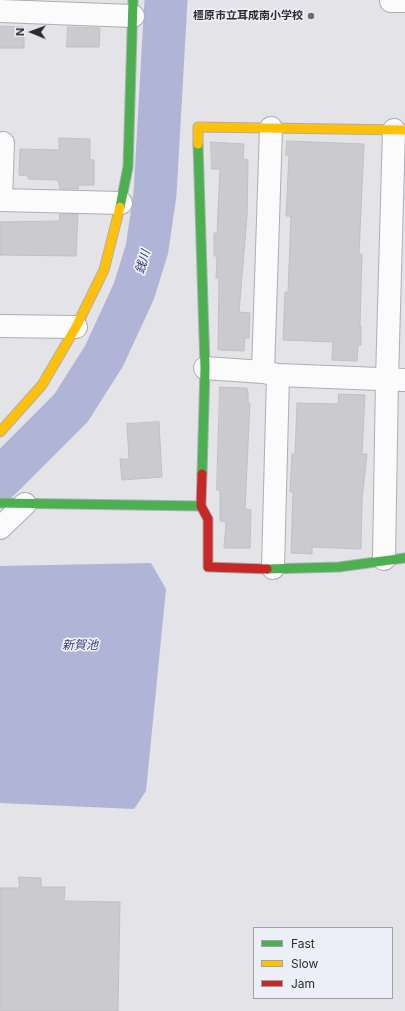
<!DOCTYPE html>
<html>
<head>
<meta charset="utf-8">
<style>
  body { margin:0 }
  #map { position:relative; width:405px; height:1011px; overflow:hidden; background:#e3e3e8; font-family:Inter,sans-serif }
  canvas { display:block }
  .legend { position:absolute; left:253px; top:927px; width:140px; height:72px; box-sizing:border-box; background:#edeff8; border:1px solid #a0a1a8; margin:0; padding:5px 7px; list-style:none; font-size:12px; color:#2c2c2f }
  .legend li { display:flex; align-items:center; gap:8px; height:20px }
  .legend b { width:20px; border:1px solid #a0a1a8 }
  .north { position:absolute; left:12px; top:12px; width:40px; height:40px; -webkit-text-stroke:3px #edeff8; paint-order:stroke; rotate:271deg; font-size:11px; font-weight:700; line-height:16px; text-align:center; color:#2c2c2f }
  .north::after { content:''; display:block; margin:auto; width:14px; height:18px; background:#2c2c2f; clip-path:polygon(50% 0,100% 100%,50% 72%,0 100%) }
</style>
</head>
<body>
<div id="map">
<canvas width="405" height="1011"></canvas>
<ul class="legend">
<li><b style="height:5px;background:#4caf50"></b>Fast</li>
<li><b style="height:5px;background:#ffc107"></b>Slow</li>
<li><b style="height:5px;background:#c62828"></b>Jam</li>
</ul>
<div class="north">N</div>
</div>
<script>
const ctx = document.querySelector('canvas').getContext('2d');
ctx.lineJoin = 'round';
function paint(path, color) {
  ctx.fillStyle = color;
  ctx.fill(path, 'evenodd');
}
function strokePath(path, color, width, dash) {
  ctx.strokeStyle = color;
  ctx.lineWidth = width;
  ctx.lineCap = dash ? 'butt' : 'round';
  ctx.setLineDash(dash || []);
  ctx.stroke(path);
}
function drawText(font, color, halo, rows, align = 'center') {
  ctx.font = font + ' Inter,"Noto Sans JP",sans-serif';
  ctx.lineWidth = 3.5;
  ctx.setLineDash([]);
  ctx.textBaseline = 'middle';
  ctx.strokeStyle = halo;
  ctx.fillStyle = color;
  for (const [text, x, y, turn = 0] of rows) {
    ctx.save();
    ctx.translate(x, y);
    ctx.rotate((+turn || 0) * Math.PI / 180);
    ctx.textAlign = isNaN(turn) ? turn : align;
    if (halo) ctx.strokeText(text, 0, 0);
    ctx.fillText(text, 0, 0);
    ctx.restore();
  }
}
const water = new Path2D(`
  M151,563l15,26 -20,202 -12,18 -134,-6v-237z`);
const river = new Path2D(`
  M0,479l71,-71 33,-52 30,-65 13,-42 8,-55 11,-194`);
const building = new Path2D(`
  M0,26l24,1v21h-24z
  M68,27l32,1 -1,19h-32z
  M59,138l31,1v21h4v25h-15l-1,4h-18l-2,-9 -30,-1v-3l-9,-1 1,-26 39,1z
  M287,141l77,3 -5,110h3l-2,72h1v19h-3l-1,16 -25,-1 1,-18 -50,-2 2,-48h3l3,-76h-5l3,-61h-3z
  M211,142l33,2 -1,15 5,1 -1,57 -8,95 11,1 -1,25h-4l-1,13 -26,-1 1,-72h-3l1,-22h-3v-23h3l3,-64h-8z
  M60,214h18l-2,42 -76,-1v-33l59,-1z
  M220,387l27,1 1,5v10h2l-5,106 6,1 -1,38h-26l2,-26 -6,-1v-31h-3z
  M339,394l26,1 -3,59h5l-5,46 -1,49 -49,-2v7l-21,-1 2,-61h-3l2,-38h3l2,-51 41,1z
  M159,422l3,55 -40,3 -2,-21h9l-2,-35z
  M19,877l22,1v9h24l-1,14 56,1 -2,109h-118v-123h19z`);
const street = new Path2D(`
  M391,1h14
  M0,11l133,5
  M0,200l121,3
  M1,200l2,-57
  M0,326l76,1
  M205,368l58,4 15,3 127,5
  M263,372l8,-244
  M0,528l25,-24
  M384,559l3,-180 7,-249
  M273,568l5,-193`);
const fast = new Path2D(`
  M198,144l7,224 -3,106
  M120,207l8,-40 5,-167
  M0,503l201,3
  M267,569l72,-2 66,-9`);
const slow = new Path2D(`
  M198,144v-17l207,3
  M0,432l42,-47 34,-58 28,-57 16,-63`);
const jam = new Path2D(`
  M202,474l-1,32 7,13v48l59,2`);
const markers = [
  [311,16,4,"#6c6c70"]
];
const poiNames = [
  ["橿原市立耳成南小学校",303,16]
];
const waterNames = [
  ["銭川",143,262,-74],
  ["新賀池",80,645]
];
paint(water, '#b0b4d7');
strokePath(river, '#b0b4d7', 43);
paint(building, '#cbcbcf');
strokePath(building, '#c0c1c5', 1);
strokePath(street, '#aeaeb2', 24);
strokePath(fast, '#aeaeb2', 11);
strokePath(slow, '#aeaeb2', 11);
strokePath(jam, '#aeaeb2', 11);
strokePath(street, '#fbfbfc', 22);
strokePath(fast, '#4caf50', 9);
strokePath(slow, '#ffc107', 9);
strokePath(jam, '#c62828', 9);
for (const [x, y, r, color] of markers) {
  const dot = new Path2D();
  dot.arc(x, y, r, 0, 2 * Math.PI);
  ctx.fillStyle = color;
  ctx.fill(dot);
  strokePath(dot, '#edeff8', 1.5);
}
drawText('bold 11px', '#2c2c2f', '#edeff8', poiNames, 'right');
drawText('italic 12px', '#3b3d79', '#edeff8', waterNames);
</script>
</body>
</html>
